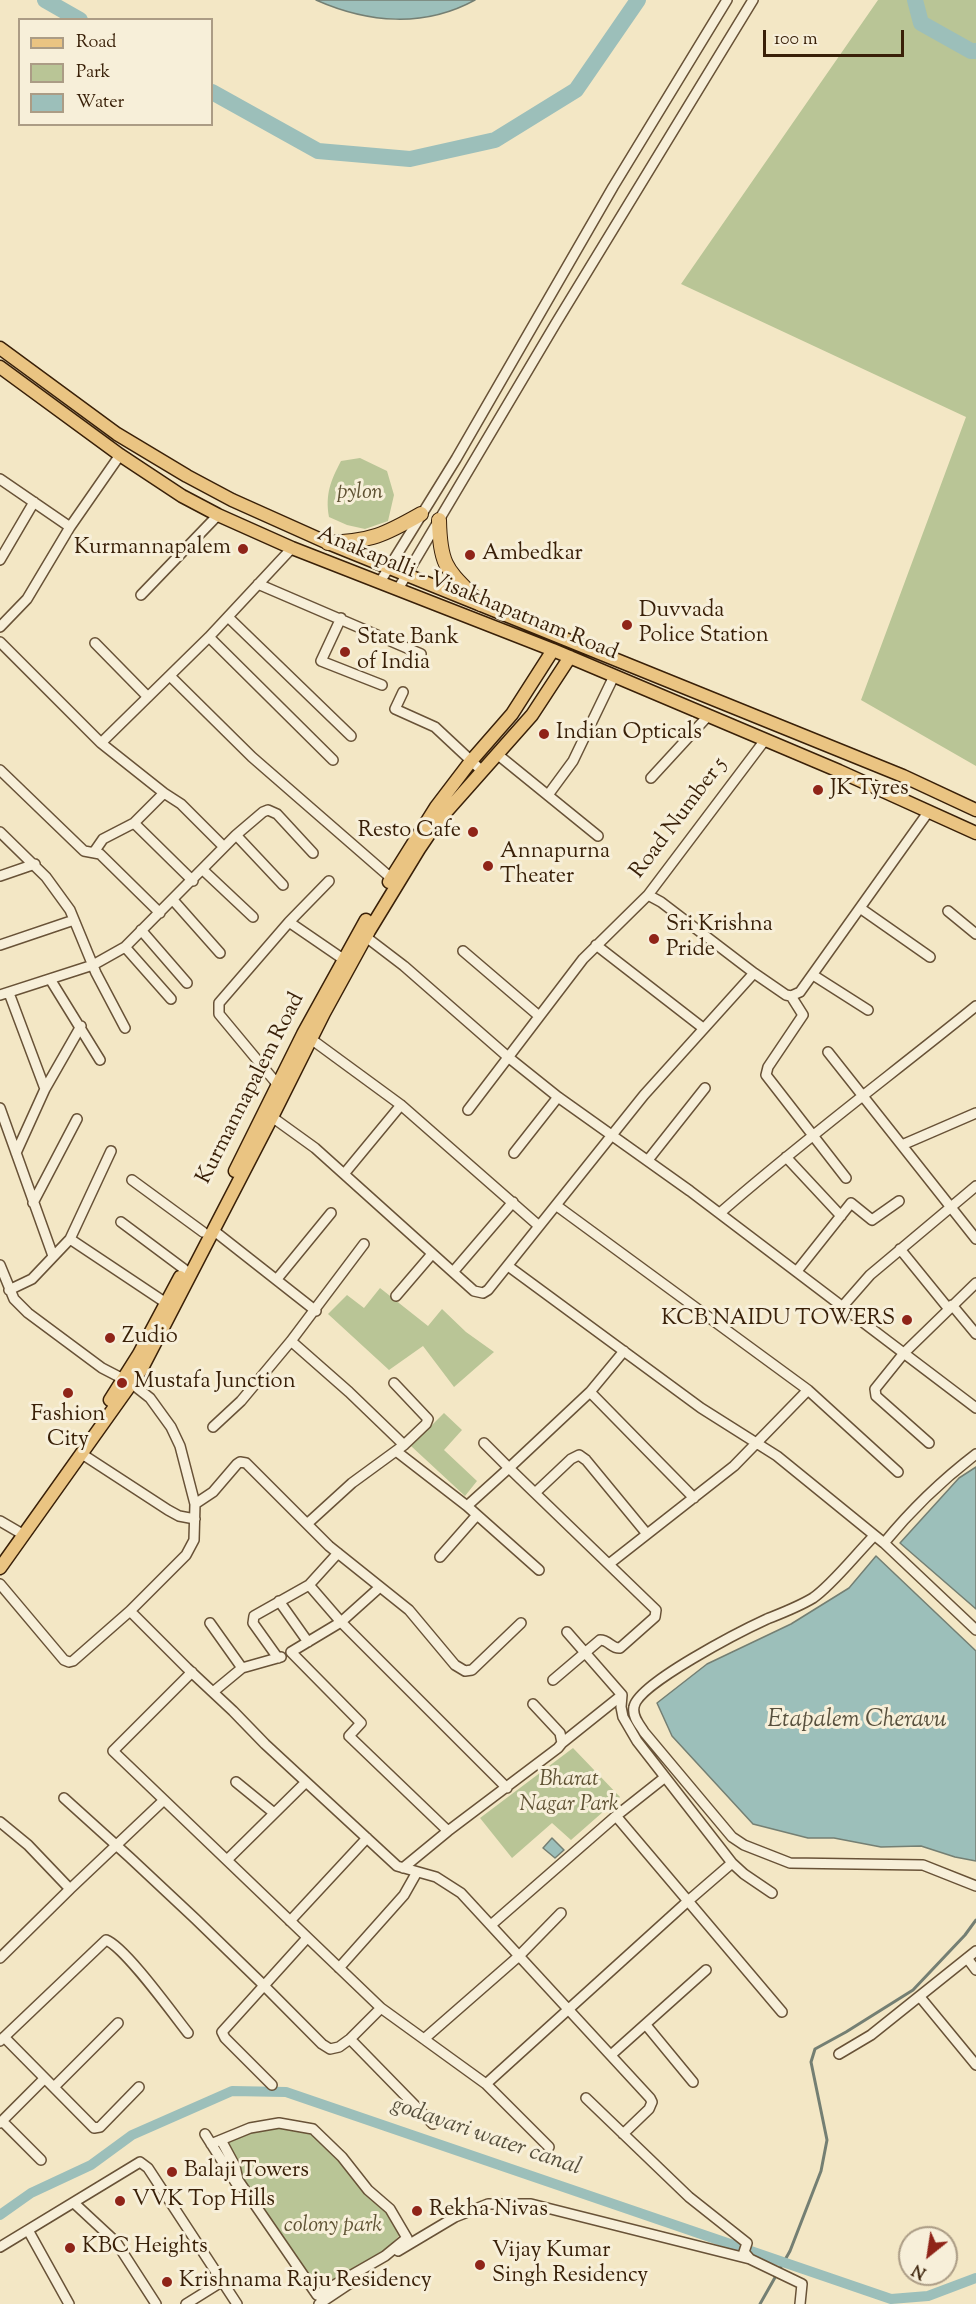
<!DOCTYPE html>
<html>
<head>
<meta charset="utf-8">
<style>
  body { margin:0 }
  #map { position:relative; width:976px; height:2304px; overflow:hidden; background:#f3e7c5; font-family:"Sorts Mill Goudy",serif }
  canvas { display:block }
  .legend { position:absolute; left:18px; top:18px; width:195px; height:108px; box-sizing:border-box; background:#f7efd9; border:2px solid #ab9c85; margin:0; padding:8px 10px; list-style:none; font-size:18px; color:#392008 }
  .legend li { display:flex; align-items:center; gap:12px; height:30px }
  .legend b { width:30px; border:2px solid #ab9c85 }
  .north { position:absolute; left:898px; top:2226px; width:60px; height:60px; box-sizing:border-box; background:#f7efd9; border:2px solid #ab9c85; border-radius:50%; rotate:210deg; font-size:16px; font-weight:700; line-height:24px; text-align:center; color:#392008 }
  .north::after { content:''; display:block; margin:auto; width:21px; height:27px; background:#8f2418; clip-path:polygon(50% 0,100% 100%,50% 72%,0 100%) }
  .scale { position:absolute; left:763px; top:30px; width:141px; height:27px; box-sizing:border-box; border:3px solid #392008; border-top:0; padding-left:8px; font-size:18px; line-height:21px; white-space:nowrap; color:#392008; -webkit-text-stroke:4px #f7efd9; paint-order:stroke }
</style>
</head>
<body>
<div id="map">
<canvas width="976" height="2304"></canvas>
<ul class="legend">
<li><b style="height:8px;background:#eac482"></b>Road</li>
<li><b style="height:16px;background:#b9c596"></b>Park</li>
<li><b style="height:16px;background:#9cbfba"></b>Water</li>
</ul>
<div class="north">N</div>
<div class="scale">100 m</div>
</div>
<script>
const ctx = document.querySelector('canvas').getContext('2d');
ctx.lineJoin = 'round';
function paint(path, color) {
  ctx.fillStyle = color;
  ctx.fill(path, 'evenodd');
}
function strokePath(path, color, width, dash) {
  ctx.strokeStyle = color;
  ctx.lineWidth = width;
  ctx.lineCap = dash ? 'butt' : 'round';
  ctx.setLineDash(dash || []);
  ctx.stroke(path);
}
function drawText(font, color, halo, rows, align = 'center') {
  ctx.font = font + ' "Sorts Mill Goudy",serif';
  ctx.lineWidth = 6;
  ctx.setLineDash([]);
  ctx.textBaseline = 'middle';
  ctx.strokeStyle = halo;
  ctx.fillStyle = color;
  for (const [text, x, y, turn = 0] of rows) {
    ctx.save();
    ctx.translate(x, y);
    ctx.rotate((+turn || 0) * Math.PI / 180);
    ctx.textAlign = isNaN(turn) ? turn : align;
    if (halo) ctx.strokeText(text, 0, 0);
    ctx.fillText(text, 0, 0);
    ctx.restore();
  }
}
const green = new Path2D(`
  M878,0h98v766l-115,-66 105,-283 -285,-133z
  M360,458l27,13 7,24 -6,26 -23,8 -18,-4 -18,-8c-4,-23 2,-37 12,-56z
  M380,1288l48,38 14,-17 24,23 28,20 -40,35 -31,-41 -34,24 -61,-56 19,-19 17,13z
  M444,1413l18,17 -18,20 33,31 -12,15 -54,-50z
  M573,1748l47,49 -49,43 -19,-17 -40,35 -32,-40z
  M277,2125c10,2 23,3 32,7 16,7 37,37 47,51 13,17 43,29 43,53l-16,17 -64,41 -78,-111 -17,-42 6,-4z`);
const water = new Path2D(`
  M316,0h159c-51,28 -107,23 -159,0z
  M976,1467v142l-76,-66 59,-65z
  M876,1556l100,95v210l-21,-4 -34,-11 -40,1 -47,-9h-26l-55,-14 -81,-88 -15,-33 50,-39 84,-40 58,-36z
  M552,1838l12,12 -9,8 -12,-10z`);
const stream = new Path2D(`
  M760,2304l30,-53 31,-80 6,-31 -16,-78 4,-13 31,-17 67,-42 52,-55 11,-15`);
const canal = new Path2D(`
  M0,2215l31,-22 60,-28 41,-30 100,-44 54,1 605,207 37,-3 48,-18`);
const river = new Path2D(`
  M45,0l35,20
  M915,0l6,23 50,28h5
  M212,92l106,59 92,8 85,-19 81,-50 62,-90`);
const minor = new Path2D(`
  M0,479l70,48
  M0,560l34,-58
  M380,582l76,-123 157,-272 114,-187
  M258,584l163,70
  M398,589l158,-266 197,-323
  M141,595l77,-80
  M228,617l123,119
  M341,618l-20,43 61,24
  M0,627l27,-28 43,-72 50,-72
  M209,637l124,123
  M0,642l101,101 108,-106 83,-89
  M95,643l53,54
  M170,676l82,81 139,121
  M403,692l-8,17 40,18 46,43
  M101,743l63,50 17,11 43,43
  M497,754l101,82
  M0,770l84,81 16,3 60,59
  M651,778l57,-62
  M548,795l25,-34 41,-85
  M134,823l59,58
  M0,832l46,45 24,33 26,63 29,55
  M236,835l47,50
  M94,852l9,-13 31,-16 30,-30
  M203,870l50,47
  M0,876l35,-12
  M173,900l47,53
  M860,908l70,49
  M948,911l28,23
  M289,922l54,37
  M141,930l46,53
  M366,937l38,29 104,91 50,40 132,94 286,217
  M0,945l74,-25
  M596,945l107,83
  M125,947l46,52
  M463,951l76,65
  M754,973l32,22 5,1 9,-4 129,-181
  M813,975l55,35
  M50,979l50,81
  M9,993l36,96
  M0,995l93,-30 32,-18 111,-112 27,-23 5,-2 9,4 36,39
  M791,996l12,19 -35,52 -2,8 80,103
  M311,1039l90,66 138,121
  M828,1052l148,187
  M278,1085l-59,-71v-11l70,-81 40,-41
  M0,1108l53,148
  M468,1110l115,-151 65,-64 117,-155
  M272,1117l43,31 159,143 9,2 5,-3 156,-195 110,-122 -93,-71 -13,-7
  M902,1145l74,-32
  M16,1153l29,-64 36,-63
  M514,1153l44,-56
  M786,1157l55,59
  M648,1160l57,-72
  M344,1174l57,-69
  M132,1180l71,52
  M33,1203l44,-84
  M557,1206l251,184 90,82
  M720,1213c82,-72 171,-138 256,-207
  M121,1222l63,47
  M213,1230l103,81
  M70,1239l96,64
  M900,1249l48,59
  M0,1265l14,34 14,14 74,55 29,15 19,15 21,29 9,19 15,58 -1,36 -8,15 -56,56 -57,50 -4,1 -5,-2 -64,-76
  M508,1266l193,142 76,48 107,87 92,87
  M797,1271l54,-68 21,17 27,-19
  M453,1272l60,-70
  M277,1279l54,-66
  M9,1290l23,-11 38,-40 41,-88
  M396,1296l36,-42
  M952,1305l24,29
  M842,1307l28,-32 106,-89
  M291,1341l58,51 55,53 -52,38 -45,41
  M624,1351l-34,41 104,106
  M394,1383l34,36 -2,5 -22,21
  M213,1427l28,-26 50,-60 73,-97
  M484,1443l25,25 81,-76
  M929,1443l-53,-47 -1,-7 29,-36 72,-70
  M396,1451l71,55 72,64
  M82,1454l86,56 11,6 16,3
  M535,1493l36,-34 8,-4 7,5 61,74
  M195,1504l18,-12 24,-28 3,-2 6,1 83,83 80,64 46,55 10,6 7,-1 49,-47
  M467,1506l42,-38 147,142 -1,7 -35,31c-8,1 -11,-8 -20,-8l-47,40
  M0,1521l24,14
  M874,1536c-17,17 -42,49 -61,62 -15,9 -31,15 -46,21 -24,11 -130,65 -133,88 -2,10 6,18 10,25l88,105 12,8 46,18 133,2 53,21
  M884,1543c27,-33 58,-63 92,-89
  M440,1557l37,-42
  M609,1564l125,-98 74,-76
  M309,1585l32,37 39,-35
  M279,1601l29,41
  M130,1611l57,57 46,43 32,33 132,122 39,11 25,16 189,205 2,4 -3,7 -26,25
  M210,1623l32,45
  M567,1632l55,63 -1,12 2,10 14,24 95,122 -44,38 94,111
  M278,1658l-25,-35 1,-7 55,-31 29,-32
  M192,1672l-79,79 268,257 105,76 63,63
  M213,1692l29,-24 39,-11
  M562,1743l60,-48
  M236,1782l38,31
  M64,1798c89,79 175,161 258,246l8,5 9,-2 11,-8 31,-31
  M616,1816l48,-38
  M0,1822l28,23 42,44 -70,69
  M448,1831l-99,-95 12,-13 -70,-71 50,-30 166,166
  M227,1860l79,-78
  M732,1863l12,11 28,19
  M403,1868l45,-37 110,-83 4,-5 -2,-10 -27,-29
  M70,1889l94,-89
  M290,1921l77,-83
  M967,1958l9,12
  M339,1968l65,-73 13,-23
  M920,1997l56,68
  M646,2025l47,57
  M4,2037l90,91 6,-1 39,-40
  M350,2039l83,85
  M424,2039l95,-83 42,-43
  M0,2041l106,-101c19,7 67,74 82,93
  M839,2054l32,-19 105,-84
  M611,2055l95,-85
  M486,2084l202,-183 -72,-85 -125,109
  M272,2085l-47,-47 -3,-6 85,-94
  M54,2087l64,-64
  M586,2098l103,99 58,46 -3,9 6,7 52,25 -2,20
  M2,2121l39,39
  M0,2123l44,-44
  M205,2134l31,49
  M211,2144l39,-16 29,-5 34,6 29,28 26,33 22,19 17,29 -22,18 -68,39 -79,-115 -3,-14 -14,-26
  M74,2203l42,39 40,62
  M28,2230l41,74
  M0,2247l140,-85 8,6 89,136
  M398,2251l57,-34 33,-13h43l219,55
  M186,2304l37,-23
  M319,2304l30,-20`);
const major = new Path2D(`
  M0,348l117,86 70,42 45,24 96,43 575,233 73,34
  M0,367l120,88 62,41 36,19 74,33 261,102 286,121 137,62
  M389,882l47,-75 35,-46 41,-47 41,-64
  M235,1171l68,-137 63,-114
  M110,1400l29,-46 41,-77
  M0,1568l141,-198 131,-253 52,-104 45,-82 50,-82 19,-28 94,-106 38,-58`);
const highway = new Path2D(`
  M439,520c1,49 9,50 42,84
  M328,543c44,-2 56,-8 93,-29`);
const markers = [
  [243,549,6,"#8f2418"],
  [470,555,6,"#8f2418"],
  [627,625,6,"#8f2418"],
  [345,652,6,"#8f2418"],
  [544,734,6,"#8f2418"],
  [818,790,6,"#8f2418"],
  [473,832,6,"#8f2418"],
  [488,866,6,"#8f2418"],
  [654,939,6,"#8f2418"],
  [907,1320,6,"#8f2418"],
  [110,1338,6,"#8f2418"],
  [122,1383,6,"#8f2418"],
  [68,1393,6,"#8f2418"],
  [172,2172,6,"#8f2418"],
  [120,2201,6,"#8f2418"],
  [417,2211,6,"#8f2418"],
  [70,2248,6,"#8f2418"],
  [480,2265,6,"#8f2418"],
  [167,2282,6,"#8f2418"]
];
const parkNames = [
  ["pylon",360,494],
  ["Bharat",569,1781],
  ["Nagar Park",569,1806],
  ["colony park",333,2227]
];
const poiNames = [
  ["Kurmannapalem",231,549,"right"],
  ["Ambedkar",482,555],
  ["Duvvada",639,612],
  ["Police Station",639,637],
  ["State Bank",357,639],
  ["of India",357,664],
  ["Indian Opticals",556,734],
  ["JK Tyres",830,790],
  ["Resto Cafe",461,832,"right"],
  ["Annapurna",500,853],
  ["Theater",500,878],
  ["Sri Krishna",666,926],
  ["Pride",666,951],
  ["KCB NAIDU TOWERS",895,1320,"right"],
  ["Zudio",122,1338],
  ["Mustafa Junction",134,1383],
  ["Fashion",68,1416,"center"],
  ["City",68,1441,"center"],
  ["Balaji Towers",184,2172],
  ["VVK Top Hills",132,2201],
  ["Rekha Nivas",429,2211],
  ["KBC Heights",82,2248],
  ["Vijay Kumar",492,2252],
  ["Singh Residency",492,2277],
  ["Krishnama Raju Residency",179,2282]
];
const streetNames = [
  ["Anakapalli - Visakhapatnam Road",467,595,22],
  ["Road Number 5",680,819,-53],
  ["Kurmannapalem Road",252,1089,-63]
];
const waterNames = [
  ["Etapalem Cheravu",857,1722],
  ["godavari water canal",486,2138,19]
];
paint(green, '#b9c596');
paint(water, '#9cbfba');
strokePath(water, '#747f73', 1.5);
strokePath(stream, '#747f73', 3);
strokePath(canal, '#9cbfba', 10);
strokePath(river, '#9cbfba', 16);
strokePath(minor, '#685237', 12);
strokePath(major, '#392008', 15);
strokePath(highway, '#392008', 16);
strokePath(minor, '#f7efd9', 9);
strokePath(major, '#eac482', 12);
strokePath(highway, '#eac482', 14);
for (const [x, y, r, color] of markers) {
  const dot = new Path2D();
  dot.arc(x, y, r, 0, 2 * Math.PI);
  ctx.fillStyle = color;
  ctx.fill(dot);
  strokePath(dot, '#f7efd9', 2);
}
drawText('italic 22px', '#5f5233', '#f7efd9', parkNames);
drawText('22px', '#392008', '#f7efd9', poiNames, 'left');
drawText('22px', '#392008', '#f7efd9', streetNames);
drawText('italic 24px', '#57503d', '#f7efd9', waterNames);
</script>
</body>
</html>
